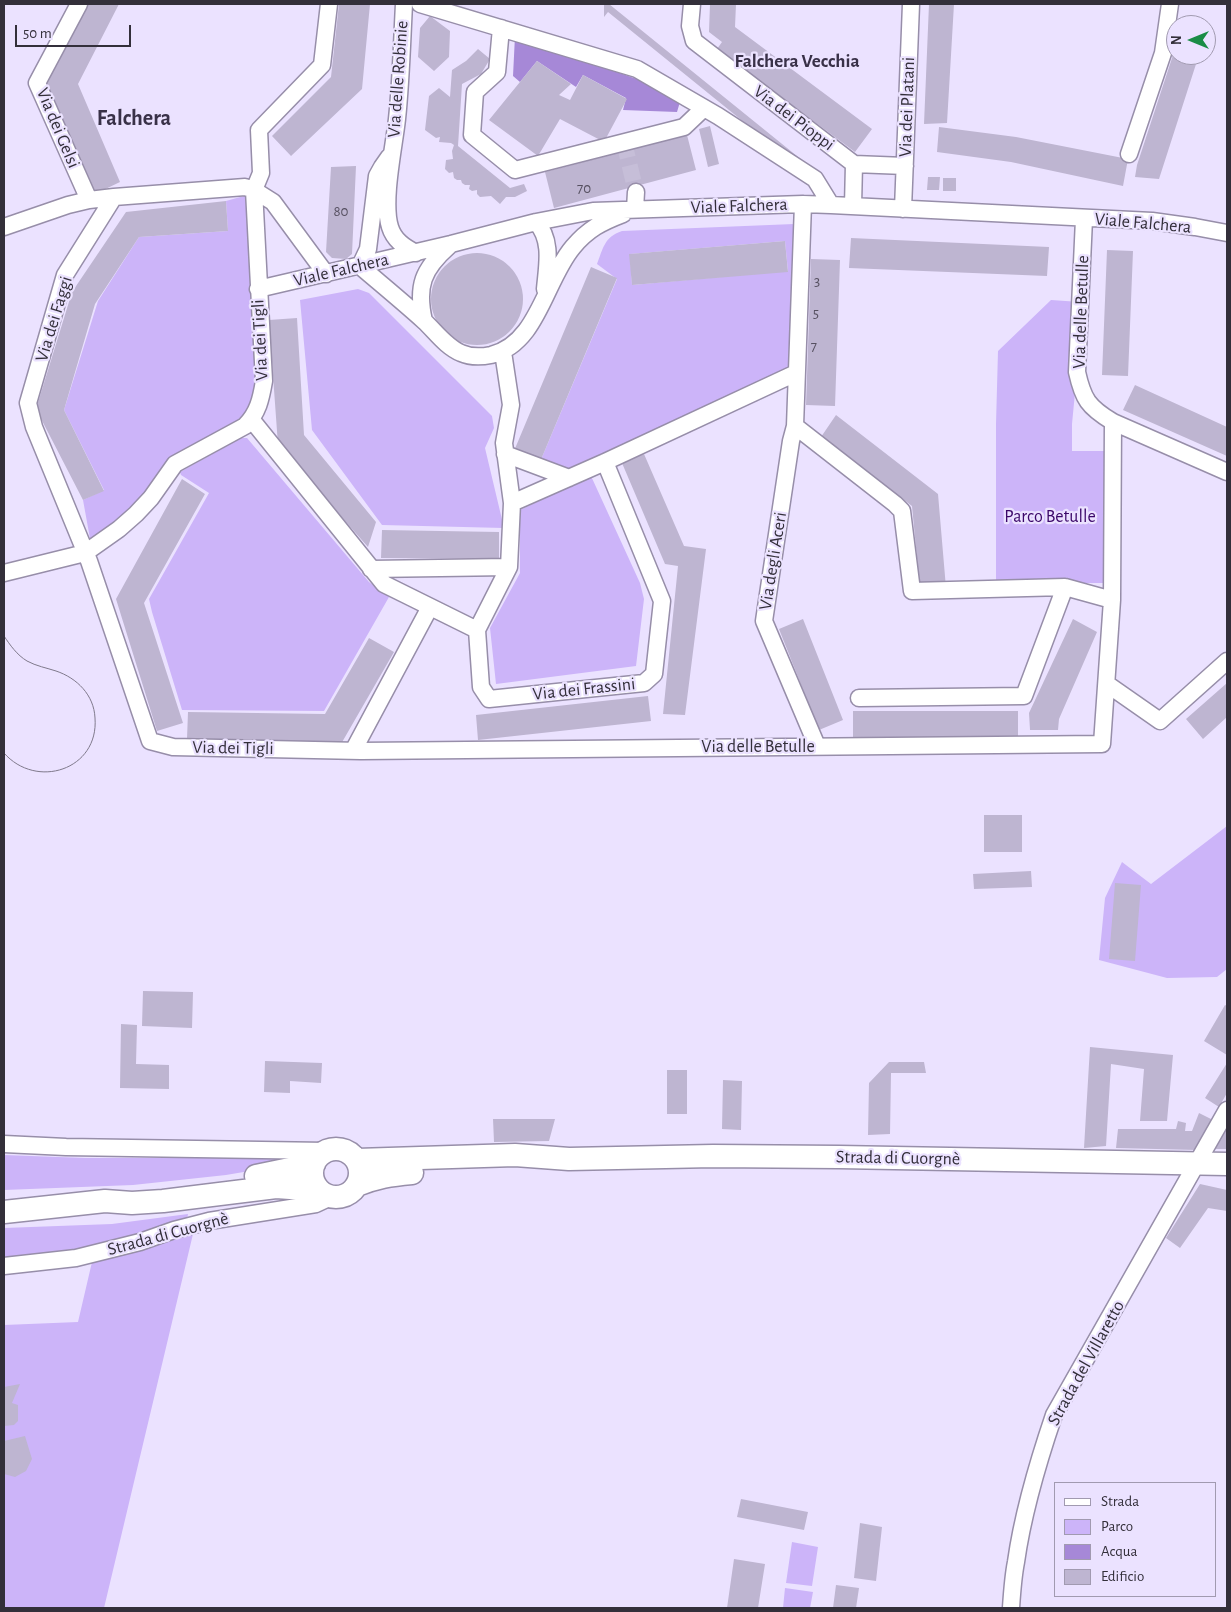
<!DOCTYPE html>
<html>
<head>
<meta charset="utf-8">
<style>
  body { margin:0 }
  #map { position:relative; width:1231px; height:1612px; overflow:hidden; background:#ebe2ff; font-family:"Alegreya Sans",sans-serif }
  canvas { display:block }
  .frame { position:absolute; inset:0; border:5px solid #332f3a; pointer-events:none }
  .legend { position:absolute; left:1054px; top:1482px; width:162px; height:115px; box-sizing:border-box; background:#ebe2ff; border:1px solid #a19ab0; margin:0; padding:6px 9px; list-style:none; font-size:15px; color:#332f3a }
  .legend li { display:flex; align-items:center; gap:10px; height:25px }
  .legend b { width:25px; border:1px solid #a19ab0 }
  .north { position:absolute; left:1166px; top:15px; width:50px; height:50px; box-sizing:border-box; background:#ebe2ff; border:1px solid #a19ab0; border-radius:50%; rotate:270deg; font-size:14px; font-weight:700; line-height:20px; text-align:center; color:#332f3a }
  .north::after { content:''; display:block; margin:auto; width:18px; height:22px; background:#1a8c46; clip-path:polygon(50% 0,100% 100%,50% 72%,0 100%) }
  .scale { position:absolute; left:15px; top:25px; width:116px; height:22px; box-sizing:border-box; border:2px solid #332f3a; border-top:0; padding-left:6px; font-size:15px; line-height:18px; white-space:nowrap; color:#332f3a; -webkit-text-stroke:4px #ebe2ff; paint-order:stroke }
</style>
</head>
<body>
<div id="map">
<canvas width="1231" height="1612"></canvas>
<div class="frame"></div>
<ul class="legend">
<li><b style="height:6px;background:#fff"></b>Strada</li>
<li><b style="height:14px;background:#ccb4f9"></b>Parco</li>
<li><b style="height:14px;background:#a688d7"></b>Acqua</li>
<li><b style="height:14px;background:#beb5d1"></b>Edificio</li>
</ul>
<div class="north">N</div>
<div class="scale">50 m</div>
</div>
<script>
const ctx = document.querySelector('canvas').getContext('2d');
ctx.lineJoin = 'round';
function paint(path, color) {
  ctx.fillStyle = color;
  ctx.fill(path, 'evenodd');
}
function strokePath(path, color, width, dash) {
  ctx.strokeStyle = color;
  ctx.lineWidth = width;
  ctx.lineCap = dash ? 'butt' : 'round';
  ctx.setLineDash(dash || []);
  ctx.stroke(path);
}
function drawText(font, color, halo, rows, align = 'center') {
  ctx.font = font + ' "Alegreya Sans",sans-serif';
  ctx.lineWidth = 4.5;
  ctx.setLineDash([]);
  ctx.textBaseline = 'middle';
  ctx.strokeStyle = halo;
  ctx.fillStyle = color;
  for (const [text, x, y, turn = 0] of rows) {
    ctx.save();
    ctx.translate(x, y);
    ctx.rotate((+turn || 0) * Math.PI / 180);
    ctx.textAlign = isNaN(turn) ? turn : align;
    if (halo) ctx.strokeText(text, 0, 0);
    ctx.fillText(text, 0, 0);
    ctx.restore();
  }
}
const green = new Path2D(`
  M251,194l6,176 -3,26 1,5 -19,22 -145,121 -8,-44 21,-10 -40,-80 34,-109 41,-64 89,-6 -2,-30z
  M794,224l-5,146 -223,102 -26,-10 77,-183 -20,-15c6,-15 7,-27 25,-33zM785,241l3,30 -156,14 -2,-31z
  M358,289l11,4 123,123 2,12 -9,20 19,80 -122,-3 -70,-95 -12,-130z
  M1051,300l29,2 -3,70 -5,52v27h33v132h-109v-159l2,-73z
  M241,438h6l122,144 20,15 -65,114 -142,-1 -30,-98 -3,-13 60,-106 -28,-18 -1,-3z
  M591,476l49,107 4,16 -8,67 -140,18 -6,-56 30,-55v-63z
  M1227,826v143l-10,8 -50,1 -68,-18 6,-62 17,-36 29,22z
  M4,1155l81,3h206l-12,8 -53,9 -93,10 -129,5z
  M188,1214l-1,5 -15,7 -106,27 -62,6v-31l108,-4z
  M193,1234l-89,374h-100v-283l74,-3 14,-60z
  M792,1542l26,5 -6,39 -26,-3z
  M785,1588l28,4 -3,16h-27z`);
const water = new Path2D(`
  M515,36l167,59 -5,17 -54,-2 3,-12 -43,-23 -7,12 -39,-26 -17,21 -7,-6z`);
const building = new Path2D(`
  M85,4h34l-41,80 42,98 -27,13 -51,-111z
  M339,4h31l-8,85 -71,67 -19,-20 59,-59z
  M604,4h5l204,165 -5,5 -200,-162 -4,5z
  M710,4h26l-1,23 137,102 -17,23 -138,-103 5,-7 -13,-10z
  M929,4h25l-7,119 -23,1z
  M430,16l20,15 -1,26 -15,14 -16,-14 2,-29z
  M478,49l12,10 -9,15 -19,10 -4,62 52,42 14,-4 3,7 -12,6h-9l-6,7 -9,-8 -11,1 -3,-3v-4l-5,1 -3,-2 1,-4h-5l-3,-2 -1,-3h-4l-3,-2 -1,-6 -4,1 -4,-4 1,-9 7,-1 -1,-8 2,-6 -3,-2 -12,-1 1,-5 -4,1 -11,-8 4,-34 10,-8 11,9 2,-27 14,-9z
  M1174,52l2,3h6l15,6 -38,118 -24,-2 2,-12z
  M537,61l34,23 -12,11 11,5 13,-25 44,24 -23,43 -44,-23 -22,37 -49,-36z
  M710,126l9,38 -11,3 -9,-38z
  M939,127l77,10 112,22 -5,27 -112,-24 -74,-10z
  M687,135l9,35 -142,38 -9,-36z
  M356,166l-4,88 -6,5 -14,-1 -6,-6 5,-85z
  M928,177h12l-1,13h-12z
  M943,178h13v13h-13z
  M226,201l2,30 -89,6 -44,67 -31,106 40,81 -21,9 -47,-91 36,-117 54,-80z
  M851,238l198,9 -2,29 -198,-8z
  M785,241l3,31 -156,13 -3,-31z
  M1107,250l26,1 -5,125 -26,-1z
  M431 299a46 46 0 1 1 92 0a46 46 0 1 1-92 0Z
  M811,259l29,1 -5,146 -29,-1z
  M591,267l26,11 -77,184 -26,-11z
  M297,318l7,117 72,87 -8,25 -90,-102 -9,-125z
  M1135,385l92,42v29l-104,-46z
  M836,415l102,79 8,94 -26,1 -8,-83 -91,-69z
  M644,454l40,92 22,3 -21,166 -22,-1 15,-148 -13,-2 -43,-101z
  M182,479l23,15 -61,109 39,120 -26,8 -41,-132z
  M382,530l117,2v27l-118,-1z
  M803,619l40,101 -24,10 -40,-101z
  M1073,619l24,13 -38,87 -1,11h-28l-1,-17z
  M369,638l25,14 -53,92 -154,-5 1,-27 137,2z
  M1227,683v34l-24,22 -17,-20z
  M648,696l3,25 -173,19 -2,-25z
  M853,711h165v26l-165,1z
  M984,815h38v37h-38z
  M1031,871l1,16 -58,2 -1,-15z
  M1115,883l26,2 -6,76 -26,-2z
  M143,991l50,1 -1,36 -50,-2z
  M1225,1005l2,1v49l-23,-14z
  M121,1024l16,1 -1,39 33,1v24l-49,-1z
  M1090,1047l83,8 -6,66h-27l4,-52 -33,-5 -5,82 -22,2z
  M265,1061l57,2 -1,20 -31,-2v12l-26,-1z
  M889,1062h35l2,11h-35l-1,61 -22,1 1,-52z
  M1227,1063v30l-8,14 -14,-9z
  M667,1070h20v44h-20z
  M723,1080l19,1 -1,49 -19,-1z
  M1199,1113l16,8 -18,29 -81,-2 2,-19h58l2,-8 8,2 -1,8h7z
  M493,1119h62l-6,22 -55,1z
  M1220,1129h7v20h-13z
  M1200,1184l27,6v21l-19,-3 -28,40 -14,-10z
  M20,1384l-8,19 6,2v16l-4,4 -10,1v-39z
  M25,1436l7,23 -6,12 -11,6 -11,-3v-33z
  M741,1499l67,13 -4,18 -67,-13z
  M860,1523l22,4 -6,54 -22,-3z
  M734,1559l31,5 -7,44h-31z
  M836,1585l23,3 -3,20h-23z`);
const streetTunnel = new Path2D(`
  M624,142l12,50`);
const street = new Path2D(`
  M79,4l-42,79 52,117
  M404,4c-2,38 -3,77 -7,115 -3,28 -15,82 -7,108 4,13 14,20 26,26
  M420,4l217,65 81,47 97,63 16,26
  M692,4l-2,22 4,15 160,123
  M501,28l-4,44 -22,20 -3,43 43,35 169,-43 20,-19
  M1129,154l34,-101 7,-49
  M114,197l-49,78 -37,128 6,24 55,134 61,180 23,6 188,4 741,-7 10,-144 1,-178
  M803,204l-8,222 -4,15 -27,180 53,125
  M853,206l1,-42 51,2
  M635,209l1,-17
  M903,209l8,-205
  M1084,219l-7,153c6,27 11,35 36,50l114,50
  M536,222c17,18 11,44 9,67
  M4,227l64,-22 21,-5 25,-3 131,-10 9,3 19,12 53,72
  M360,266c21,18 43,36 64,55 11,10 22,26 37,32 9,4 20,4 30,2 47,-11 54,-75 82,-108 15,-18 29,-25 50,-33
  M360,266l8,-17 9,-73 5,-9 7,-10
  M258,289l193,-45 85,-22 57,-11 210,-7 28,1 321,16 43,6 32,6
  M424,321c-8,-35 -1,-52 25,-75
  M251,419l133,165 93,46
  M795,426l100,78 7,7 10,80 153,-4
  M505,454l64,24
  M512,503l93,-41 191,-89
  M509,567l-32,63 4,57 8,12 155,-16 10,-9 8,-73 -57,-139
  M371,569l138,-2 3,-64 -8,-60 7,-38 -8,-53
  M4,573l81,-20 34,-24 17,-15 15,-16 24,-34 70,-38c13,-13 16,-27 19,-45l-10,-191 7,-17 -2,-43 63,-65 7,-61
  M1107,684l53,37 67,-60
  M859,698l165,-2 41,-109 47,13
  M353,751l77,-144
  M4,1144l62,3 261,4
  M4,1266l72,-8 64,-16 34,-12 35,-9 107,-17 15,-7
  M1011,1608c1,-15 2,-31 5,-46 7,-50 22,-100 38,-147l173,-305`);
const secondary = new Path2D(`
  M312 1173a24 24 0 1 1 48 0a24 24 0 1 1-48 0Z
  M357,1160l158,-5 54,4 144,-3 126,1 388,7
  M256,1176l58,-12
  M357,1185c20,-8 33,-10 55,-12
  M4,1212l101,-11 27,2 31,-2 113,-14 43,3`);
const tram = new Path2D(`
  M4,636c6,9 13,19 23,25 9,5 20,7 29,10 21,7 38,24 39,47 4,52 -59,72 -91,35`);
const numberNames = [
  ["70",584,188],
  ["80",341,211],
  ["3",817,281],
  ["5",816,313],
  ["7",814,346]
];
const streetNames = [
  ["Via delle Robinie",398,79,-86],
  ["Via dei Platani",907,107,-88],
  ["Via dei Pioppi",794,118,37],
  ["Via dei Gelsi",58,128,67],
  ["Viale Falchera",739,206,-2],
  ["Viale Falchera",1143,223,5],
  ["Viale Falchera",341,270,-13],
  ["Via delle Betulle",1081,312,-88],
  ["Via dei Faggi",54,319,-73],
  ["Via dei Tigli",260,340,-93],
  ["Via degli Aceri",773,561,-81],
  ["Via dei Frassini",584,689,-6],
  ["Via delle Betulle",758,747],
  ["Via dei Tigli",233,748,1],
  ["Strada di Cuorgnè",898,1158,1],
  ["Strada di Cuorgnè",168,1234,-15],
  ["Strada del Villaretto",1086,1363,-61]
];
const parkNames = [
  ["Parco Betulle",1050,517]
];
const neighbourhoodNames = [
  ["Falchera Vecchia",797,61]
];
const districtNames = [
  ["Falchera",134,118]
];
paint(green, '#ccb4f9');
paint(water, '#a688d7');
paint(building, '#beb5d1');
strokePath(streetTunnel, '#c6bed8', 16, [16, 8]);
strokePath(street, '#978ea9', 19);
strokePath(secondary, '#978ea9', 25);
strokePath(street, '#fff', 16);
strokePath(secondary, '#fff', 22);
strokePath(tram, '#7f798b', 1);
drawText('15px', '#565060', null, numberNames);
drawText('18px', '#332f3a', '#ebe2ff', streetNames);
drawText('18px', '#3b0769', '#ebe2ff', parkNames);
drawText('bold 19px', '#393148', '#ebe2ff', neighbourhoodNames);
drawText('bold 22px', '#393148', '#ebe2ff', districtNames);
</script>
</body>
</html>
